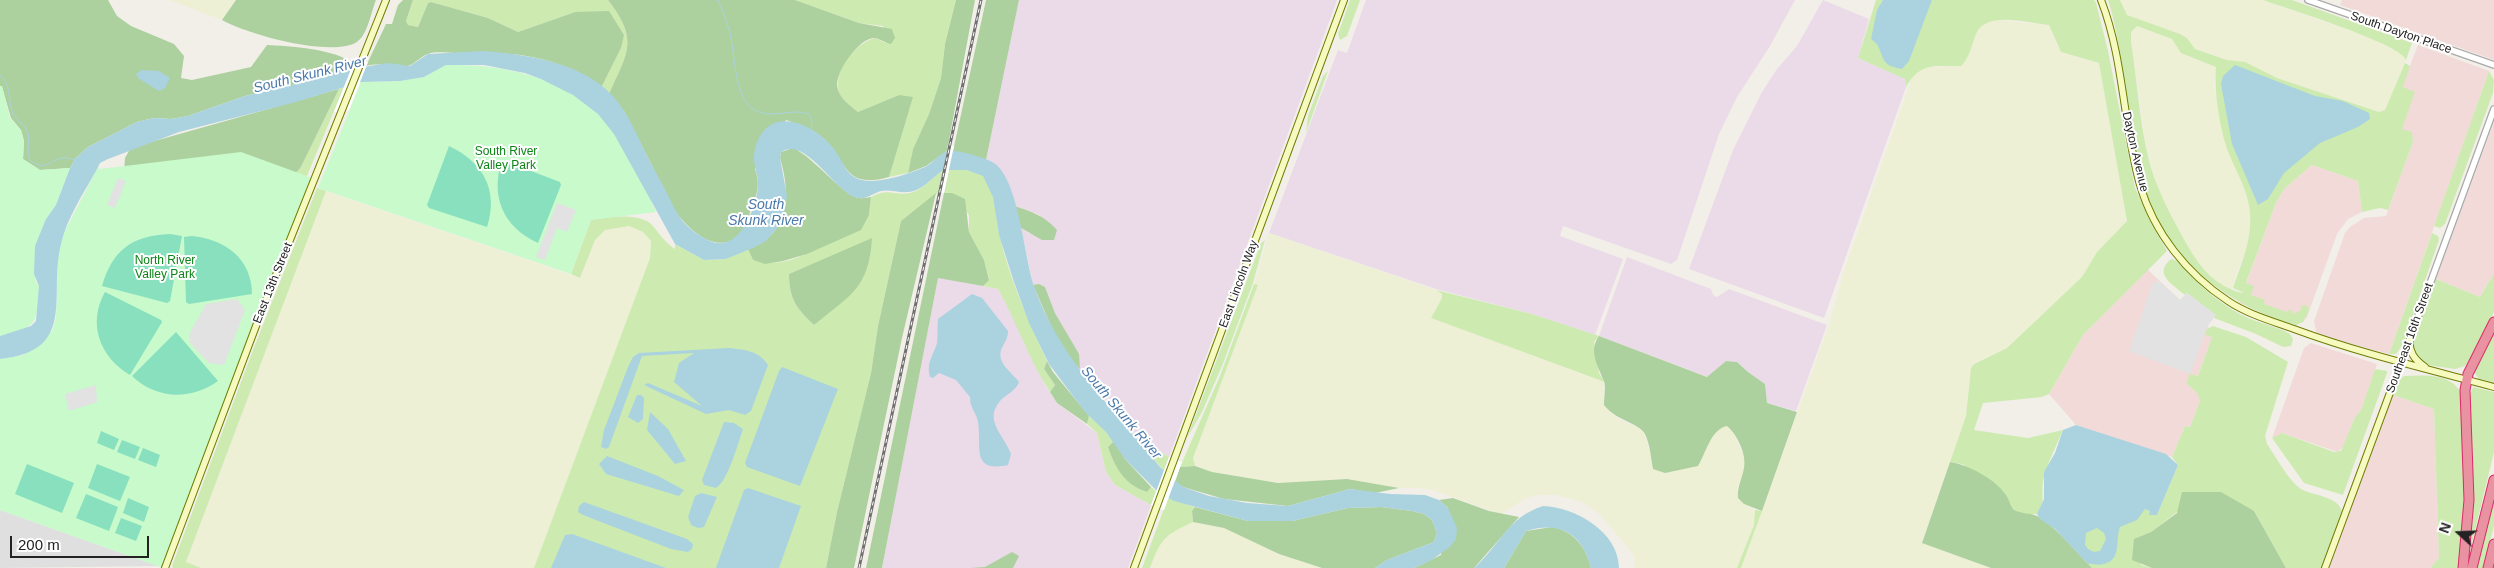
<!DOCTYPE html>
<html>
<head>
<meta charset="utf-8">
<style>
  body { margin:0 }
  #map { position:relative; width:2494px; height:568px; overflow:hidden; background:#f2efe9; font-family:Arial,sans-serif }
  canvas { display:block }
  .north { position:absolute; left:2434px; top:508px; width:50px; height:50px; -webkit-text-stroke:4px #fff; paint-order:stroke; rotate:290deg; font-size:14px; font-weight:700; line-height:20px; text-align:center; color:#222 }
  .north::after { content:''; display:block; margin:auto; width:18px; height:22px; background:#222; clip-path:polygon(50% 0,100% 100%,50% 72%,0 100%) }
  .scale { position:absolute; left:10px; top:536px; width:139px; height:22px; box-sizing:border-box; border:2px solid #222; border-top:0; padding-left:6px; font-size:15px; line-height:18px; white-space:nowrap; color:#222; -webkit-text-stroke:4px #fff; paint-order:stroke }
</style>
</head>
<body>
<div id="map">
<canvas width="2494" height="568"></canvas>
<div class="north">N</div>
<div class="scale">200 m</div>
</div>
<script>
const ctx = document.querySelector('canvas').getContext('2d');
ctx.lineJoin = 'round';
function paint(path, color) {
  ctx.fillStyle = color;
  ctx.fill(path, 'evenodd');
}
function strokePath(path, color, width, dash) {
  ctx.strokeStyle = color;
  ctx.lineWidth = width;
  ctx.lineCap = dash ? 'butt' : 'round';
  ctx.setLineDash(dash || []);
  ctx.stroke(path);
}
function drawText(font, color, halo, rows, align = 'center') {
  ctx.font = font + ' Arial,sans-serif';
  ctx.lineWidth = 4;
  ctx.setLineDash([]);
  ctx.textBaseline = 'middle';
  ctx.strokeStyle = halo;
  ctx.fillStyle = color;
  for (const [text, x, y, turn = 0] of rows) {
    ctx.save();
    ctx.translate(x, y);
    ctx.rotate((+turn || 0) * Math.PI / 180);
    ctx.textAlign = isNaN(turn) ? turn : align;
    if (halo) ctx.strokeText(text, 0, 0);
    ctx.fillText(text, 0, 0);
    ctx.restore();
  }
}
const residential = new Path2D(`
  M0,510l158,56 -158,2z`);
const commercial = new Path2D(`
  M2342,0h152v60l-154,-55z
  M2418,45l71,26 -100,283 -64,-17 -9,-5 -2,-11 31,-88 5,-6 14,-9 22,-2 27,-74 -11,-13v-42z
  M2494,122v151l-14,24 -44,-18z
  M2312,165l46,16 4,31 -14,7 -11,15 -30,83 -4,5 -8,3 -56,-22 37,-100 9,-15z
  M2147,269l62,58 -2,2 5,8 -14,39 -8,-2v13l9,7 1,7 -10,26 -5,-1 -13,31 -96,-32 -27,-31 34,-59z
  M2311,343l66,21 -16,46 -6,7 -12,30 -5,5 -56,-19 -10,5 32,-90z
  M2393,395l41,14 5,149 -9,10h-101z`);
const industrial = new Path2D(`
  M1019,0h318l-168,457 -19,-13 -7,2 -63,-77 -2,-15 -23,-41 -10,-26 -12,-2 -12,-57 9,6 10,-19 -25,-9 -7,-22 -8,-15 -14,-9z
  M1366,0h429l-25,46 -33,51 -18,37 -42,126 -6,4 -108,-38 -3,10 63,23 -28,76 -63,-21 -96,-25 -167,-56 69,-183 9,3z
  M1823,0l46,19 -11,39 39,17 8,4 1,8 -82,231 -135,-49 44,-119 29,-58 15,-23 20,-23z
  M1627,257l84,32 2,6 4,2 12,-8 98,36 -31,86 -29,-8 -2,-19 -17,-12 -11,-10 -11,-1 -18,16 -109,-41z
  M938,277l60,12 16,28 9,24 22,44 12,18 40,30 9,39 9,13 36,20 -23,63h-246z`);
const farmland = new Path2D(`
  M169,0h67l-14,20z
  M2120,0h143l103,36 36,18 4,6 -21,50 -5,2 -103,-34 -32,-15 -18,-3 -32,-11 -8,-11 -7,-4 -53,-19z
  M1998,20l51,5 8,21 9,8 33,9 28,158 -30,31 -15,25 -75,71 -33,15 -3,5 -5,48 -44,126 69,26h-250l88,-243 14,-51 68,-194 4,-8 12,-5 34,-1 19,-40 7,-5z
  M2137,26l35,13 18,18 27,10 -3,19 12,59 22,52 2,16v16l-4,19 -15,42 -25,-16 -9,-11 -34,-63 -10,-25 -8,-36 -14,-97v-10z
  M326,191l254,87 15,-38 10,-10 24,-4 15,7 7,8 -1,17 -116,310h-333l-15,-5z
  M1269,233l167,57 6,4v4l-11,20 174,64 -2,12 6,17 11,9 19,8 6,6 5,21 61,-15 9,-13 7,-1 5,4 13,28v9l-8,23 7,14 11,6 1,3 -2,12 -17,43h-102l-1,-13 -35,-41 -17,-12 -26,-7h-17l-13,3 -25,16 -69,-24 -13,-2h-20l-52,-9 -69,4 -66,-11 -17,-6 -2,-8 65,-173 -4,-1z
  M1193,522l31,6 55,26 43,14h-172l8,-22 16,-16z`);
const grass = new Path2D(`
  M413,0h195c31,40 20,52 1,94l-8,-6 20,-40 -29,-36h-17l-57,20 -30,-14 -57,-16 -3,1 -10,24 -10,-2 -2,-4z
  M795,0h161l-11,44 -4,34 -12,36 -16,35 -5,24 -19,4 14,-52 8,-21 -12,-9 -41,17c-9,-7 -21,-15 -20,-28 0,-20 19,-41 37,-46l11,5 -3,-17 -24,-3z
  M1350,0h10l-13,36 -7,4 -2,-6z
  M1876,0h218l2,3 12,48 27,137 16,35 16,28 -84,84 -34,59 -7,3 -59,6 -9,27 54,8 35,-8c-7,17 -16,33 -20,51 -2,12 3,22 -6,33h-15l-10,-6 -6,-13 -44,-31 -12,-2 16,-46 5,-48 3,-4 33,-16 75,-71 15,-25 30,-31 -28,-158 -38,-11 -12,-27c-21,-2 -63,-15 -73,9 -4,10 -7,25 -15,32 -26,1 -40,-5 -55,21l-1,-8 -47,-21z
  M2108,0h12l7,15 53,19 7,4 8,11 32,11 18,2 32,16 102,34 6,-2 20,-47 5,3 -7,21 12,5 -13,37 10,3 1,10 -25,68 -8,-2 -18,4 -4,-31 -46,-16 -27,23 -9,15 -30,80 8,3 -3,9 14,5 -1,4 23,8 3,-3 3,5 8,-4v-4l5,-1 3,5 -6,12 -7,3c-71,-20 -132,-68 -153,-141 -9,-33 -14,-68 -19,-102 -5,-27 -7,-56 -16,-82zM2137,26l35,13 9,14 35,14c-2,25 3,55 10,79 8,23 23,44 24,68 2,26 -9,50 -17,74l9,4 3,-6 -3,7c-33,-9 -47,-33 -62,-61 -10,-18 -19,-36 -26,-55 -14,-43 -16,-91 -23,-135v-10z
  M2263,0h29l120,43 -6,17c-6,-17 -121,-52 -143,-60z
  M1328,71l-22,62 2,-17 15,-40z
  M2489,71l5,9 -1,13 -48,131 -5,4 -6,-2z
  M344,87l-40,96 -11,-8 8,-8 38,-78z
  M943,170l-4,22 -38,29 -23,105 -7,47 -34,139 -11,56h-292l116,-310 1,-17 -8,-9 -14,-6 -24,4 -10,10 -15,38 -9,-4 20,-54c16,-3 50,-8 62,6 9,11 10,14 22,23v-5l29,16 22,-1 22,-10 5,11c40,14 84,-25 116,-45l2,-18c17,-10 23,-1 39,-4 13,-3 23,-16 33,-23zM872,239l-58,86c-17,-16 -25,-26 -25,-51z
  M949,170c10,-1 25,-2 33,5 14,13 13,41 17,58 10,45 29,87 48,128l-3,8 11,16 -5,7c-22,-33 -33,-70 -52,-103l-15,-3 6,-7 -5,-19 -15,-28v-17l-17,-22h-8z
  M317,188l9,3 -140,371 15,6h-28l-1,-2 81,-216z
  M2432,233l6,3 1,4 -36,104 -7,10h-7z
  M1265,240l-12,43 -31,83 -20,46 -15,26 74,-195z
  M2171,259l7,2c20,24 43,45 72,58 13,5 28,8 40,15l3,5 -2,7 -8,1 -27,-13 -42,-16 1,-3 -28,-22 -2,2c-13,-11 -32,-21 -14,-36z
  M2494,273v39l-21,43 -8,11 -10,3 -28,-4 -7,-4 -9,-12 2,-8 23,-62 44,18z
  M1254,284l4,1 -65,173 2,8 -15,1 40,-91z
  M1436,290l96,24 67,22 -5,6 5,31 6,9 -174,-64 11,-20v-4z
  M2213,326l33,11 42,25 -23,74 2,8c8,11 24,41 36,46 12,6 34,6 39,21l-21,57h-35l-32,-57 -77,1 -26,20 -16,7 6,26 11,3h-60l-32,-34 85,-25 6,2 -1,3 7,1 21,-50 -6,-8 13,-31 5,1 10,-26 -2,-7 -12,-11 4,-9 8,2 14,-39 -7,-2 2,-6z
  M2494,330v52l-15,-3 -5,-7z
  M2375,369l12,2v2l-44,122 -39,-12 -32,-45 10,-5 52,19 7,-1 14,-34 6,-7z
  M2404,376c20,-1 47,-3 57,17l4,112 -6,63h-29l9,-10 -5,-149 -41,-14 5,-15z
  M2473,387l21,5v60l-24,99 2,-85 -3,-68z
  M1089,416l13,11 12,14 -6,6c7,21 18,38 39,45l4,-5 5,4 -5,14 -36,-20 -9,-13 -9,-39 -10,-9z
  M1149,444l20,13 -5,14 -21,-25z
  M2494,495v31l-11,42h-8z
  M1168,498l27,9 -3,4 1,11c-28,13 -32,16 -43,46h-8z
  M1755,510l7,1 -21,57h-4l17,-43z`);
const forest = new Path2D(`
  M0,0h108l9,16 14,10 43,18 10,12 -3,22 11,2 59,-13 16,-22c21,1 71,4 86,19l-2,6 -29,4 -13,7 -64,15 -57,20 -17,3 -17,-1 -17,4 -49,25 -13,12 -5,9 -30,2 -17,-11 1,-18 -3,-11 -10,-12 -9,-31 -2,-1z
  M236,0h140c-5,12 -8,34 -19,42 -25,16 -111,-8 -135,-22z
  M403,0h10l-7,21 2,4 10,2 10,-24 3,-1 57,16 30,14 57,-20 34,-1 15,24 -3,13 -20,40c-41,-34 -96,-37 -146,-35 -8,0 -19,-2 -27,1 -7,2 -13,10 -20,12 -13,2 -25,-4 -42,0l20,-42h6l6,-19z
  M608,0h187l64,23 33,6 3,9 -4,6c-5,-1 -12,-6 -18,-6 -15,2 -36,32 -36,47 1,12 12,20 21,27l41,-17 14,2 -24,80c-50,14 -41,-22 -71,-43 -10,-7 -21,-10 -32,-14l-31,49c5,14 3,24 -3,37 -3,7 -3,16 -7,22 -22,33 -56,4 -71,-19l-50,-98 -15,-17c19,-42 30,-54 -1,-94z
  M956,0h19l-28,151 -21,15 -18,7 5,-24 16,-35 12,-36 4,-34z
  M986,0h33l-33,160 -33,-9z
  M339,89l-38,78 -7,8 -170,-4 1,-13 5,-9 14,-5z
  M793,148c21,9 51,49 66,50 4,1 9,-1 12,-1l-2,18 -8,15 -54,24 -24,7 -18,3 -12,-4 -5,-11c42,-14 43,-55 32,-91l1,-6z
  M936,193l-34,145 -48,230h-28l11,-56 34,-139 7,-47 23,-105z
  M944,193h8l13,6 4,33 15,28 5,20 -6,6 -45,-8 -56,290h-16z
  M1015,206c17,6 30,10 42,24l-3,10h-12l-21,-12z
  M872,238c-3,51 -22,57 -58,87 -17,-16 -25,-26 -25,-51z
  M1039,284l6,3 10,26 24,41 1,15c-20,-17 -36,-60 -47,-84z
  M1599,336l108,41 19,-16 11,1 11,10 17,12 2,19 30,9 -35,99 -18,-7 -6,-6c-1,-11 4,-19 6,-30 3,-13 -7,-34 -17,-42 -16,3 -21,27 -29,40l-33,7 -12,-4c-2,-11 -3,-25 -8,-35 -7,-12 -29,-13 -41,-29 0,-7 2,-19 0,-24 -6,-15 -16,-30 -5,-45z
  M1047,361l6,11 36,44 -2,8 -30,-21 -7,-11 5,-7 -11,-16z
  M1114,441l11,18 26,28 -4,5c-22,-7 -32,-24 -39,-45z
  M1950,462c19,3 45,17 56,33 3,4 4,10 7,14 8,6 18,3 26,8 20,13 36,34 53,51h-101l-69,-25z
  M1195,466l17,6 66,11 69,-4 52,9 -24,5 -25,-4 -62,17 -64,-7 -41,-12 -8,-5 5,-15z
  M2182,492h39l33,19 32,57h-134l-20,-8 2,-21 17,-7 26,-19z
  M1453,498l36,13 30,6 -45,51h-60l27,-13 7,-47 -9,-8z
  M1195,507l53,14h44l56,-13 34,-1 30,4 12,3 8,6 5,13 -3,9 -47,18 -12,8h-53l-43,-14 -55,-26 -31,-6 -1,-11z
  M1552,527c22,4 34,20 39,41h-87l22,-37z
  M1012,552l7,4 -6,12h-43l15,-1z`);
const park = new Path2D(`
  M446,65c54,-1 111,10 152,49 24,23 45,67 58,98l-65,8 -20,54 -253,-86 43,-106 39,-1 24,-4z
  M0,86h2l8,32 11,12 3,11 -1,18 17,11 30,-2 -14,37 -10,14 -11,61 4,6c-2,39 -1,40 -39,50z
  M241,152l74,27 -152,389 -163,-58v-151l24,-4 28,-24 4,-13 2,-60 5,-23 35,-68 2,2z`);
const pitch = new Path2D(`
  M449,146c34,16 50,44 38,81l-58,-19 -2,-3z
  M502,160l58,22 1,3 -23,58c-35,-16 -48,-47 -36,-83z
  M170,234l12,2 -12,65 -3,2 -65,-17c11,-37 30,-50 68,-52z
  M192,236c33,3 60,23 60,58l-63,10 -3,-2 -2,-65z
  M105,292l56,28 1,2 -32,53c-30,-18 -43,-51 -25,-83z
  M176,332l42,49c-27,19 -61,19 -86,-5z
  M101,431l18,8 -5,11 -17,-7z
  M122,440l18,7 -5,12 -18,-7z
  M143,448l17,7 -4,12 -18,-7z
  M27,464l47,19 -12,30 -47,-19z
  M97,464l33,13 -10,24 -32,-13z
  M86,494l32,13 -9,24 -33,-13z
  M128,498l21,9 -5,15 -21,-9z
  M121,518l21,8 -6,15 -21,-8z`);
const parking = new Path2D(`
  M118,178l8,3 -11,27 -8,-3z
  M557,203l19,7 -9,22 -10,-4 -12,32 -9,-3z
  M2159,281l21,19 7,-7 29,22 -9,12 -17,47 -61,-23 24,-68z
  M237,299l8,11 -21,55 -15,-2 -19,-20 -1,-9 17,-30z
  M96,385l1,17 -28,9 -4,-17z`);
const water = new Path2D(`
  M1883,0h49l-23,61 -7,8c-21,-4 -17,-9 -25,-25l-6,-5 6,-29z
  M484,51c46,4 104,12 134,51 17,23 26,52 41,76 16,28 17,46 49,62 30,16 48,-31 50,-54 1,-10 -5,-20 -4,-31 1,-10 6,-23 15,-29 21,-14 52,6 65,23 10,13 11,27 28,31 18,4 46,-6 63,-13 8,-4 14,-13 22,-16 9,-2 40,7 47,12 25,17 30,94 40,123 24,71 80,123 126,181l23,20 26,9 38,7 41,3 62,-17 40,5 35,1 14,5 9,8 9,20 -1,11 -6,8 -20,14 -16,7h-39l12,-8 47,-18 3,-9 -5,-13 -8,-6 -12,-3 -30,-4 -34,1 -56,13h-44l-74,-20 -15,-8 -34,-34 -19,-27 -21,-20 -36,-48 -20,-41 -15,-41 -15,-47 -6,-38 -10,-21 -16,-6h-24c-10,7 -22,22 -35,22 -9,1 -19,-3 -27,-1 -8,2 -13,8 -22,7 -23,-2 -52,-63 -78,-46l-1,6 7,38 -2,13 -7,18 -12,14 -11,6 -29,12 -22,1 -29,-16 -61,-110 -16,-20 -25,-19 -32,-16 -16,-6 -41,-8h-38l-22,12 -24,4 -39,1 -65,20 -117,30 -71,27 -8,4 -4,8c-13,23 -29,47 -35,73 -13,52 17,107 -61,115v-23l31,-10 5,-5 3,-35 -5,-12 1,-28 11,-27 10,-14 14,-37 5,-9 13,-12 49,-25 17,-4 17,1 17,-3 57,-20 64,-15 13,-7 66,-11 22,3 18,-12z
  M2235,65l80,31 28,5 26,12 1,6 -12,8 -38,16 -36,30 -16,26 -10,6 -26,-61 -11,-60 2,-8z
  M142,70l17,1 11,7 -5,10 -6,3 -21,-13 -2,-4z
  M972,294l10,4 26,33c0,8 -4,12 -7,19 -4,14 12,23 18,32 -4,10 -13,12 -19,19 -17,20 5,35 11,53l-3,11c-38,8 -26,-19 -30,-43 -2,-11 -8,-13 -8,-25l-14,-17 -17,-7 -6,5 -3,-1c-4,-15 3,-20 7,-34 1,-8 0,-16 1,-24z
  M729,348c16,2 29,2 39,17l-17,46 -6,4 -16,-5 -23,4 -62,-29 4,-2 54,23 -28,-24 5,-19 15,-10 -52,3 -33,91 -3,2 -5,-2 3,-17 24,-63 5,-10 6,-4z
  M782,367l56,22 -38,97 -53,-19 -2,-4 34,-92z
  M637,395h4l3,3 -1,21 -5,4 -10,-6z
  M650,412l18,17 18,32 -11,3 -28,-34z
  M724,422l10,1 9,6c-5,14 -15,52 -27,59l-12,-3 -2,-5z
  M2076,425l90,29 12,11 -21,50h-8l1,-4 -5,-2 -8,11 -17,7c-5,13 2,33 -16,37 -6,2 -11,-1 -16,0l-33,-35 -15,-10 -3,-5 7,-15v-27l11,-19 8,-23zM2097,528l7,5 2,6 -6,12 -6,1 -6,-3 -3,-4 1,-12z
  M607,456l51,20 26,14 -5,6 -73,-22 -7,-10z
  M748,488l53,18 -22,62h-63l28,-78z
  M701,493l16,4 -13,30 -6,1 -7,-3 -3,-8 7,-21z
  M584,502l103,37 6,5 -1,5 -4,3 -17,-3 -88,-34 -5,-3 1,-6z
  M1543,506c32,1 76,26 76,62h-28c-9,-35 -31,-47 -65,-37l-22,37h-30c26,-23 34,-51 69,-62z
  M572,534l94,34h-115l14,-33z`);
const pier = new Path2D(`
  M368,62l-19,48 -15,2 19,-48z
  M948,145l6,1 -10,47 -5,-1z
  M1169,457l13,5 -18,48 -13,-5z`);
const stream = new Path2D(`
  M718,0c4,9 8,19 11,29 7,22 3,74 30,83 17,6 33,-4 50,2l3,6 -1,11
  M0,75c11,8 8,24 12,36 3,9 13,13 16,22 2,9 -2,18 2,27 16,12 18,1 32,-2 3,-1 10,1 13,2`);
const tertiary = new Path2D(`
  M2308,0l186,65
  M2401,363l93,-254`);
const secondary = new Path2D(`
  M2101,0c23,59 22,125 39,185 14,48 47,89 88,116 19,13 44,20 66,28 65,24 133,40 200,58
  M2410,338c-2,14 5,22 15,29
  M165,568l97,-258 124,-310
  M1134,568l210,-568
  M2325,568l76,-205`);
const motorway = new Path2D(`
  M2463,568l6,-68 -4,-110 3,-16 26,-52
  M2472,568l22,-88
  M2488,568l6,-24`);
const rail = new Path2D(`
  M859,568l122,-568`);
const streetNames = [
  ["South Dayton Place",2401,33,19],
  ["Dayton Avenue",2135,152,77],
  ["East 13th Street",273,283,-68],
  ["East Lincoln Way",1239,284,-70],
  ["Southeast 16th Street",2410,338,-70]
];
const parkNames = [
  ["South River",506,152],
  ["Valley Park",506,166],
  ["North River",165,261],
  ["Valley Park",165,275]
];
const waterNames = [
  ["South Skunk River",310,75,-14],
  ["South",766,205],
  ["Skunk River",766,221],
  ["South Skunk River",1121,413,50]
];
paint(residential, '#e0dfdf');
paint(commercial, '#f2dad9');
paint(industrial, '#ebdbe8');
paint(farmland, '#eef0d5');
paint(grass, '#cdebb0');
paint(forest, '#add19e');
paint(park, '#c8facc');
paint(pitch, '#88e0be');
paint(parking, '#e2e2e2');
paint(water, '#aad3df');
paint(pier, '#fff');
strokePath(stream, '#aad3df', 1);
strokePath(tertiary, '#a9a9a9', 8);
strokePath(secondary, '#707d05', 8);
strokePath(motorway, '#dc2a67', 11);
strokePath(tertiary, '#fff', 5.5);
strokePath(secondary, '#f7fabf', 6);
strokePath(motorway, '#e892a2', 9);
strokePath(rail, '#707070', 3);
strokePath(rail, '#fff', 1, [4]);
drawText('12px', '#222', '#fff', streetNames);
drawText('12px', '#0c8416', '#fff', parkNames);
drawText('italic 14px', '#4a7aab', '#fff', waterNames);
</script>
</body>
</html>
